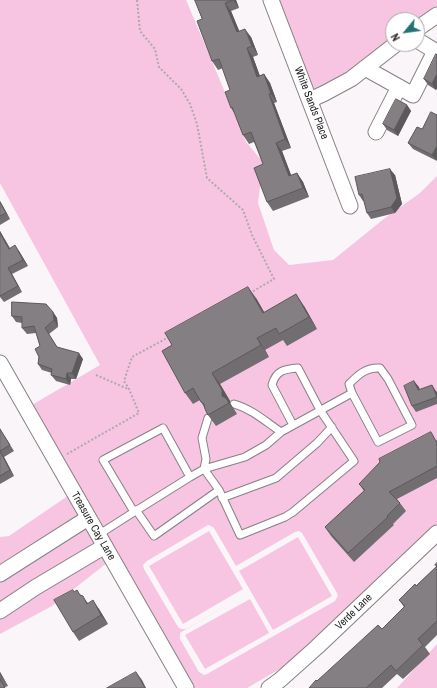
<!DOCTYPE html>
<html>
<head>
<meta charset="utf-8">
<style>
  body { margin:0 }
  #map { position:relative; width:437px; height:688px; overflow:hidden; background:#faf5f8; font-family:"Archivo Narrow",sans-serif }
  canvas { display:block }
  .north { position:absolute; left:385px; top:12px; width:40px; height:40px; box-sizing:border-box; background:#fff; border:1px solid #a9a8a9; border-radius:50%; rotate:241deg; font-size:11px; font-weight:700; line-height:16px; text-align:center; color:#282627 }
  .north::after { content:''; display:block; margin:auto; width:14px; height:18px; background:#257073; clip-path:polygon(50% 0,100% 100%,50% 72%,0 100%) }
</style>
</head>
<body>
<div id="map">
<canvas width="437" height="688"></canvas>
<div class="north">N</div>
</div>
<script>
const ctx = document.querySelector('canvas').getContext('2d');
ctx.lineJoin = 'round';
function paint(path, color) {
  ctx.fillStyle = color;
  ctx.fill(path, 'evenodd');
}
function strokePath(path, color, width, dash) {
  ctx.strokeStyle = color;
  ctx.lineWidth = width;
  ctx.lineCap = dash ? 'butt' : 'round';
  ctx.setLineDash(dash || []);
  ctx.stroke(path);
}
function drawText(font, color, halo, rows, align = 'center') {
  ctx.font = font + ' "Archivo Narrow",sans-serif';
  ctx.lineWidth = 3.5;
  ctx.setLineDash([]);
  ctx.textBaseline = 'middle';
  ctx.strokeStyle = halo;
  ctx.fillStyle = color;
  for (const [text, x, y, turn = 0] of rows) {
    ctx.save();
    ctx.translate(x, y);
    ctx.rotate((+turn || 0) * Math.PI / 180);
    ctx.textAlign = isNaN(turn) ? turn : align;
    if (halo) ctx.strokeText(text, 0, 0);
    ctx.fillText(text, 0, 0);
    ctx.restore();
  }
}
const green = new Path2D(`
  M0,0h186l60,142 17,20 -5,41 16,47 15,15 44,-5 52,-42 35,-25 17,-17v348l-152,142 -38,22h-58l-77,-129 -60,47 -52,28v-97l9,-1 63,-43 -47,-84 75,-44 -100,-182zM208,525l3,1 3,2 22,38 59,-34 4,-1 3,2 35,60 1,3 -3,5 -128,73 -3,1 -5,-3 -19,-33v-6l3,-2 63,-37 -60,35h-5l-3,-2 -34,-58 -1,-4 4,-4z
  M271,0h166v8l-20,12h-24v19l-74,55 -13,-16z
  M209,531l34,58 -60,35 -34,-58z
  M298,537l34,59 -59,34 -34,-59z
  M250,599l19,34 -64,36 -20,-34z
  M437,644v44h-40z`);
const path = new Path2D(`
  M137,0l3,31 15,18 4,18 22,22 9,15 7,20 10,54 36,32 9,25 22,44 -24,14
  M96,375l32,14
  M67,454l72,-41 -10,-24 -5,-8 8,-24 37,-20`);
const lane = new Path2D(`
  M234,404c18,5 32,18 47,28l71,-39 -3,-9c9,-9 17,-17 31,-16l8,11 24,46 -34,17 -26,-49
  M219,490l-15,-21 41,-12 21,-12 15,-13
  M222,498l54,-20 41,-35 15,-16
  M136,510l18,26 65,-46 21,45 45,-18 8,-5 61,-51 -34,-51 -22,-42c-13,1 -22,2 -26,17l21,40
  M134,512l56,-35
  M98,535l36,-23 -31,-52 60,-32 27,49 14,-8 2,-10 -4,-21 6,-20`);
const street = new Path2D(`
  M271,0l79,206
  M417,29l20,-14
  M365,68l34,19
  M310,100l15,-7 26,-14 45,-35
  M376,132l23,-45 14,8 22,-44 -18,-11
  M0,363l186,325
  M0,574l88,-56
  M0,611l36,-24 69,-41
  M269,688l11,-8 37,-33 120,-114`);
const wall = new Path2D(`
  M195,0h41l3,8 -8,3 8,20 12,6 7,18 -5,2 7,19 4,-2 6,9 7,19 -3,1 17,45 -9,3 9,25 6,-3 6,9 6,15 -36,14 -6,-9 -4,-38 -9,-22 -5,2 -6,-9 -8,-21 -4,-6 -1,-18 -7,-22 -5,2 -6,-9 -10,-42z
  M437,55l-1,35 -8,-5 -4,-6z
  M407,105l4,6 -13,25 -11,-6 -4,-6z
  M417,127l20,34 -24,-12 -5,-6z
  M395,175l7,29 -7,9 -24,6 -4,-6 -3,-12h-1l-4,-6z
  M0,201l10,18 -10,6z
  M0,231l10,17 9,3 9,15 -16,8 10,18 -18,10 -4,-5z
  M256,298l8,14 40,-6 13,23 -30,17 -4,-6 -18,10 4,7 -49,27 10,17v2l7,11 -21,12 -8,-11 -4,-8 -4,-7 -7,4 -8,-11z
  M53,312l4,6 1,9 -9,7 8,13 26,12 -7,20h-5l-1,6 -14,-4 -5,-6 1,-2 -10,-3 -4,-6 2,-18 -4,-13 -9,1 -5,-6v-5l-6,-1 -4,-6z
  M419,387v3l17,1 1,2v11l-21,8 -4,-6z
  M0,429l14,22 -10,6 10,19 -14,8z
  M437,440v38l-40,21 9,12 -13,13 1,1 -40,37 -23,-26 -6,-9 39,-36 -5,-7z
  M437,563v72l-12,12 5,7 -27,25 -6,-5 -15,14h-73l8,-7 65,-52 22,-22 -5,-7 17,-14 21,-20z
  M74,592l7,3 7,8 11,6 9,15 -29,17 -6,-9z
  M0,672l8,14 -3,1 -5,1z`);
const shadedWall = new Path2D(`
  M233,0h3l3,8z
  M225,3l6,8 12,29 -6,-8z
  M245,29l6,8 7,18 -6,-9z
  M247,48l6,9 10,28 -6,-8z
  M264,74l6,9 7,19 -6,-8z
  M437,74v15l-1,1 -4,-6z
  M269,94l5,9 17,45 -6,-9z
  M407,105l4,6 -13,25 -4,-6z
  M276,143l6,8 13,34 -6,-9z
  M437,146v15l-5,-6z
  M390,169l5,6 7,29 -7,9 -4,-6z
  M297,173l6,9 6,15 -6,-9z
  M0,201l10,18 -4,-6z
  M0,231l13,24 -4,-6 -9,-16z
  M15,245l4,6 9,15 -5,-6z
  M8,268l4,6 10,18 -4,-6z
  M248,287l8,11 15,26 -8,-11z
  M296,294l8,12 13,23 -8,-12z
  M53,312l4,6 1,9 -4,-7z
  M257,338l8,12 4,7 -8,-12z
  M79,353l4,6 -7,20 -4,-6z
  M67,373l4,6 -1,6 -4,-6z
  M212,373l8,11 10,17v2l7,11 -8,-11 -7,-7z
  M414,381l5,6 3,9 -4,-6z
  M432,385l4,6 1,2v4z
  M0,451l4,6 10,19 -4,-6z
  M93,600l6,9 9,15 -7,-9z
  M0,672l8,14 -8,-12z
  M136,672l6,8 4,8h-1z`);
const building = new Path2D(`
  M195,0h38l-8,3 12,29 8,-3 7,17 -5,2 10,29 7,-3 7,20h-2l16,45 -9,4 13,33 8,-3 6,15 -36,14 -13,-34 9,-4 -12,-32 -8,3 -11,-28 -1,1 -6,-16 5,-2 -11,-31 -7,2 -15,-40 5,-2z
  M436,54l1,1v19l-5,10 -8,-5z
  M396,99l11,6 -13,25 -11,-6z
  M431,112l6,3v-1v32l-5,9 -24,-12 9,-16 5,2z
  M390,169l7,29 -6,9 -24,6 -5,-19 -3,1 -4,-18z
  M0,202l6,11 -6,3z
  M0,233l9,16 6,-4 8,15 -15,8 10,18 -18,10z
  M248,287l15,26 33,-19 13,23 -30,17 -3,-6 -19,10 4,7 -49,28 10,17v6l4,2 3,5 -21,12 -3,-6 -1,-5 -3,-2 -8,-14 -8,5 -23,-42 10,-6 -7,-12z
  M12,302l34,2 7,8 1,8 -9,8 12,19 22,6 -7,20h-5l-1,6 -15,-4 1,-6 -14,-5 1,-7 -4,-8 5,-3 -6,-20 -12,2v-11l-10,-1z
  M414,381l4,9 14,-5 5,12 -25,9 -8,-20z
  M0,429l10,16 -10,6z
  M431,432l6,11v23l-48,26 11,11 -13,13 1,1 -40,36 -23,-26 40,-37 -6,-6 21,-22 -1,-3z
  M0,451l10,19 -10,6z
  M437,563v58l-19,18 5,6 -27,26 -5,-6 -25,23h-57l7,-8 1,1 61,-56 4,4 23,-23 -6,-6 16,-16 1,2 21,-20 -2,-1z
  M73,590l1,2 3,-2 3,5 3,1 4,8 6,-4 8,15 -28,17 -19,-32z
  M136,672l9,16h-38z
  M0,679l5,9h-5z`);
const streetNames = [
  ["White Sands Place",311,103,69],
  ["Treasure Cay Lane",93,526,60],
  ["Verde Lane",354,612,-44]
];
paint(green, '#f7c5e2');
strokePath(lane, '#868184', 9);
strokePath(street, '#868184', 17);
strokePath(path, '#ada9ab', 2, [2, 2]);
strokePath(lane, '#fff', 7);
strokePath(street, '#fff', 15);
paint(wall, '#726d70');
paint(shadedWall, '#5c595b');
paint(building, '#847f82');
strokePath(building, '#5c595b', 1);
drawText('11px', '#282627', '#fff', streetNames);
</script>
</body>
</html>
